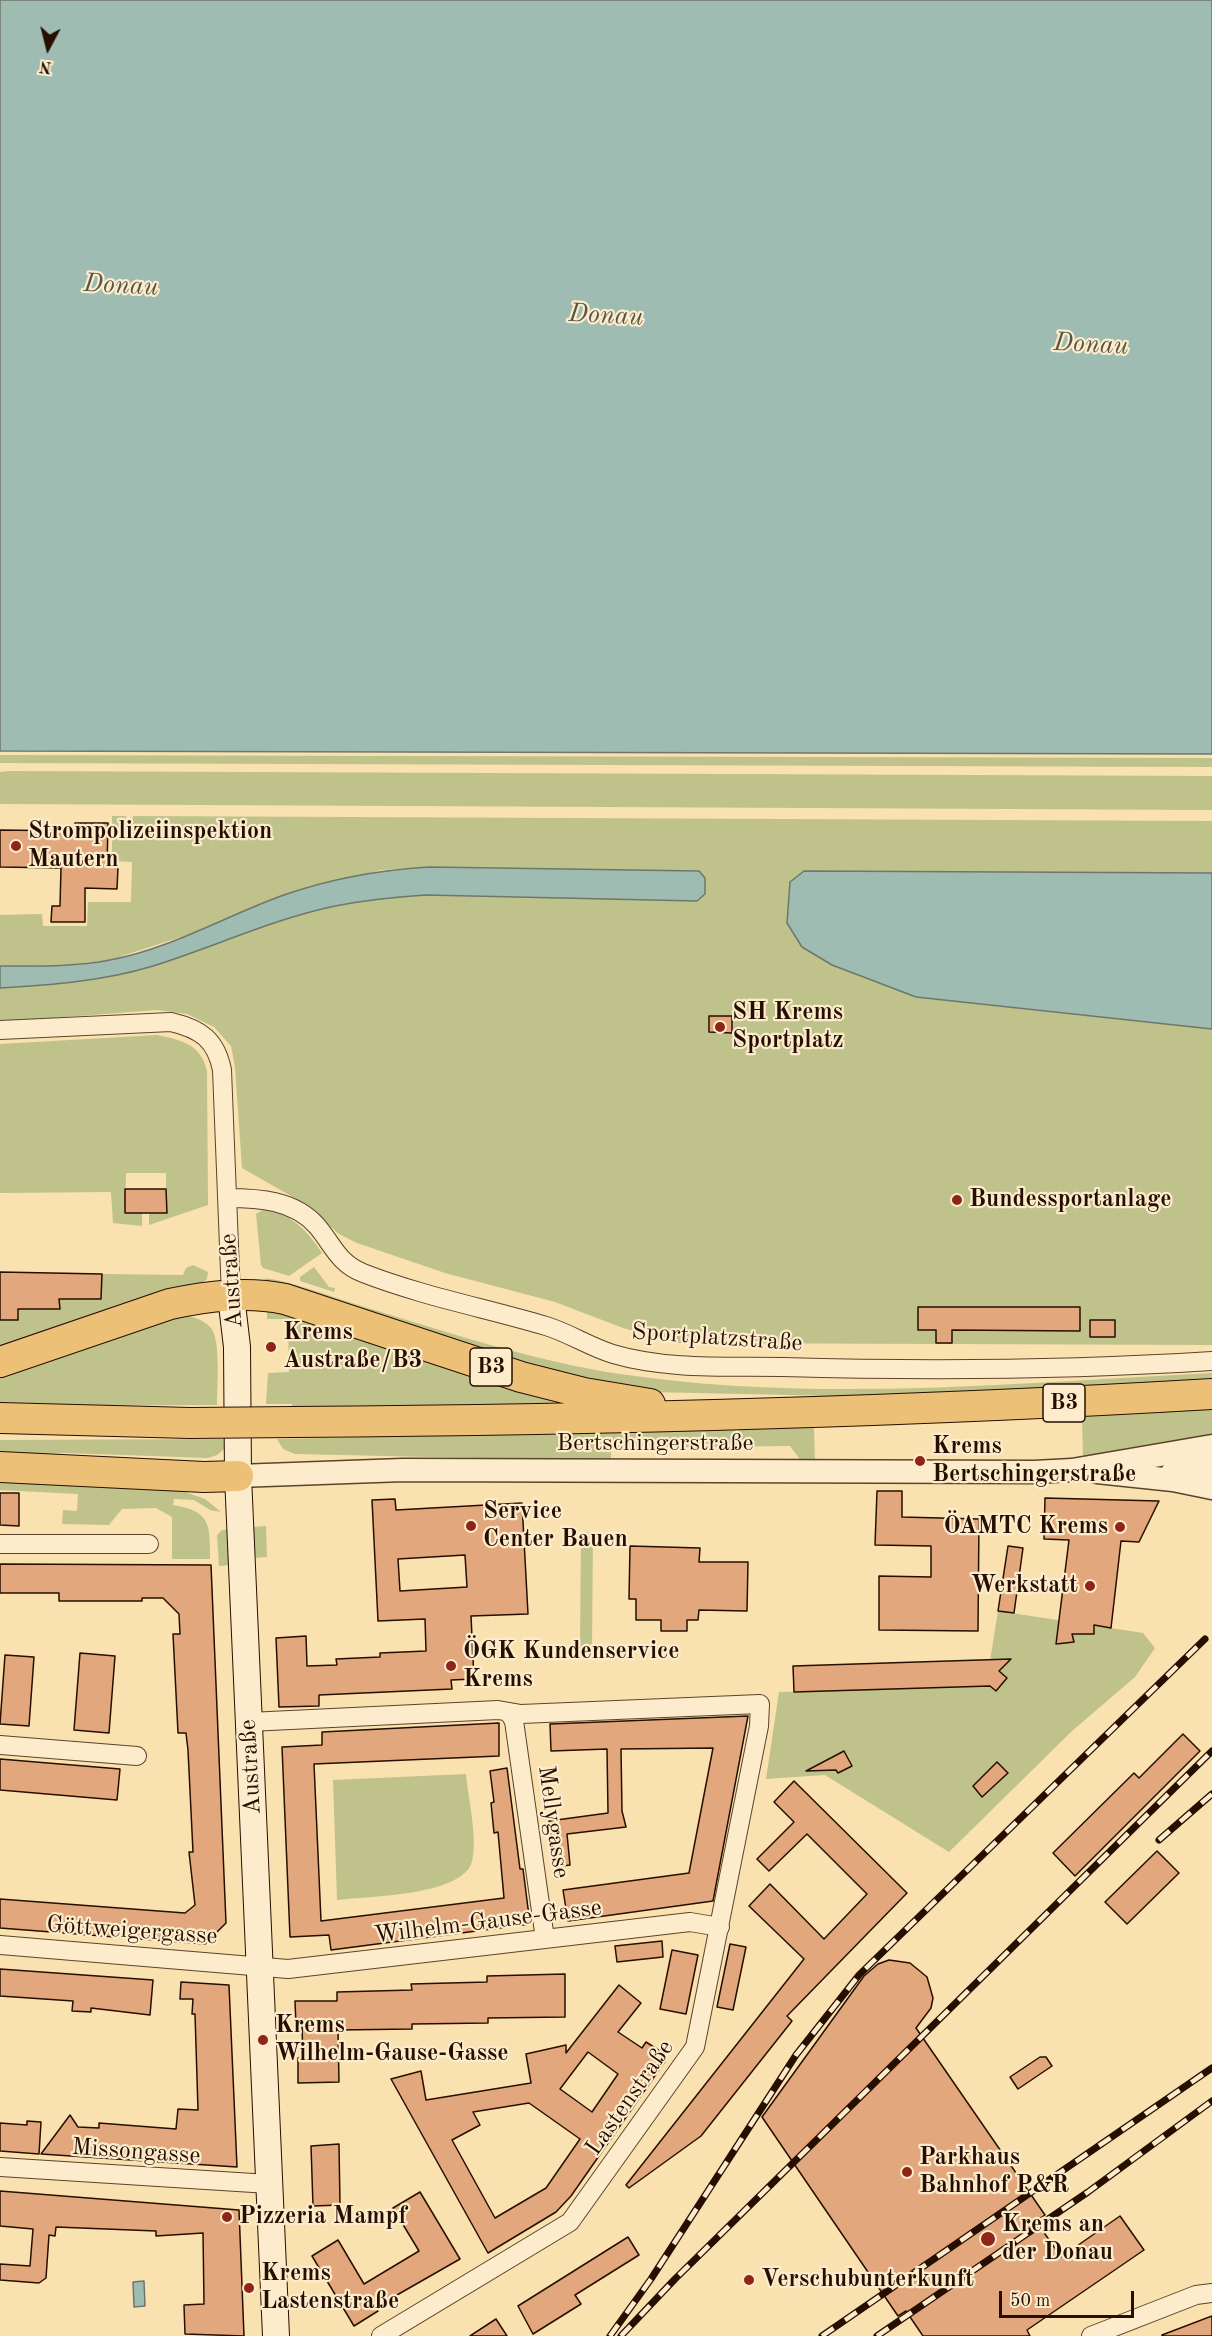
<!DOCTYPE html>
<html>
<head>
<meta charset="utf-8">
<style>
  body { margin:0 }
  #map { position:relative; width:1212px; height:2336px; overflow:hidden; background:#fae1b0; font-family:"Old Standard TT",serif }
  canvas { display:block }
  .north { position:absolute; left:18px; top:18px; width:60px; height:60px; -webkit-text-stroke:4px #fceccc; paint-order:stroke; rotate:187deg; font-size:16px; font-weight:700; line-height:24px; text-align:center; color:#260f00 }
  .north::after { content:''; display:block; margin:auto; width:21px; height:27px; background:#260f00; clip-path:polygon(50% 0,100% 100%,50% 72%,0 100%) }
  .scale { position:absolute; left:999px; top:2291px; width:135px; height:27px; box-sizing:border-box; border:3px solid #260f00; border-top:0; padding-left:8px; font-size:18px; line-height:21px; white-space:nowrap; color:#260f00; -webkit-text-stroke:4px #fceccc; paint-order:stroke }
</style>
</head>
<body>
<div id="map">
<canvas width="1212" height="2336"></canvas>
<div class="north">N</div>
<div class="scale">50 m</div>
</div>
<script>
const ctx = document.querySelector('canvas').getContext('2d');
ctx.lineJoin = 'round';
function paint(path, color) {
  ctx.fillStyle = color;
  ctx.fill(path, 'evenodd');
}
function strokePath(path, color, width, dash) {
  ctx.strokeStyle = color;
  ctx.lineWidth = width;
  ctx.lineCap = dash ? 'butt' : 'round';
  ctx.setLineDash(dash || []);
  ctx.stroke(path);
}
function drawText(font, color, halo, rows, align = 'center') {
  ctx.font = font + ' "Old Standard TT",serif';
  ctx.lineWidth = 4.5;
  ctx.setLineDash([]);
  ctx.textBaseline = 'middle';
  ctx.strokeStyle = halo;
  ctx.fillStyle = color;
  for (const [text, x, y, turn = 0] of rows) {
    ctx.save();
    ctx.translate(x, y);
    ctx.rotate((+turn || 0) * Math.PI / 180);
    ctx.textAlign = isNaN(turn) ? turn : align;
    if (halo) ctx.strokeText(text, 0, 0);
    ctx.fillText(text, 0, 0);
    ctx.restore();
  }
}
const green = new Path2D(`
  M0,755l1212,3v9l-1212,-4z
  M8,771l1204,5v34l-1212,-6v-32z
  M112,816h14v4h6l1,-4 1079,5v52l-408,-2 112,126 296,32v316l-535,-2 -54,-15 -68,-26 -110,-29 -88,-30 -18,-9 -34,-30 -63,-36 -7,-101 -4,-21 -17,-19 -27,-13 -30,-4 -157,12v-34c51,-4 104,-7 153,-22 61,-19 120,-47 182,-60 30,-6 60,-9 91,-11l271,6 8,-7 -276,-27 -48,3 -99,26 -89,37 -83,27 -44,5 -66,1v-51l42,-1 1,12h44l1,-24h43l1,-40 -20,-1z
  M157,1035c24,5 44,9 50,36l1,134 -59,20v-12l17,-1v-39h-40l-1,39 17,1v13l-29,-3 -2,-31 -111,1v-149z
  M266,1208c27,8 41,22 56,45l-33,23 -26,-8 -2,-3 -5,-51z
  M193,1265l15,7 -1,7 -5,4 -202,69v-32h18v-11h41v-10h42l1,-25 81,1 3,-7z
  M314,1267l15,20 6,1 -1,4 -34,-11v-4z
  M266,1278c35,6 68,20 102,30 82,25 166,53 252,66 195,29 396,9 592,-1v8l-253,13 -122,2 -188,-4 -63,-8 -322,-103z
  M267,1306l316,97 -291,6v-5h-26l2,-31 21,-1 -1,-53h-21z
  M185,1315c9,2 19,5 26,13 10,12 6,59 6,77l-217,1v-35z
  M1212,1409v28l-129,20 -1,-41z
  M814,1427l1,35 -14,-1 -11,-15 -179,2v13l-316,-7 -12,-5 -6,-10z
  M224,1439v10l-7,6 -9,3 -143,-5 -65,3v-16z
  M0,1478l185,14 20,7 16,13 -11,-2 -16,-10 -20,-1 -1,6c38,6 37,20 37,54h-38v-42l-16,-9 -34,1 -13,16 -47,-1 1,-14 14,1 1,-17 -78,-4z
  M266,1526l1,31 -13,1 -1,-31z
  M230,1529l1,36 -12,1 -2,-31 5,-5z
  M581,1532h12l-1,118h-12z
  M998,1611l145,22 12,15 -20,29 -63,54 -123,121 -124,-77 -59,4 13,-87 207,-6z
  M466,1774c2,24 12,64 6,87 -8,35 -104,35 -135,39l-4,-120z`);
const water = new Path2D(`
  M0,0h1212v754l-1212,-3z
  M429,867l270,4 6,7v16l-8,7 -271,-6c-31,2 -61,5 -91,11 -62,13 -121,41 -182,60 -49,15 -102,19 -153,22v-22c37,0 73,1 110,-6 59,-11 114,-43 171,-64 48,-17 97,-26 148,-29z
  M804,871l408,2v156l-296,-32 -84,-32 -30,-18 -15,-24 3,-41z
  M144,2281l1,25 -11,1 -1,-25z`);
const building = new Path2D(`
  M75,823h33l-1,44h11l-1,22 -32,-1v34h-34l1,-16h8l1,-38 -61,-1v-37l75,1z
  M709,1016h23v17l-23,-1z
  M125,1189h41l1,24h-42z
  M0,1272l102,2 -1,25h-42l1,10h-42v11h-18z
  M918,1307h162v24l-128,-1v13h-16v-13h-18z
  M1090,1320h25v17h-25z
  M877,1491h25v26l77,2 -1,112 -99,-1v-54l52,1v-31l-56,-1z
  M0,1493h19v33l-19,-1z
  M1045,1498l114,3 -20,41 -18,-1 -10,87 -17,-3v9h-22l2,8 -18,2 13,-104 -25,-1z
  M395,1499l1,11 126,-7 6,111 -57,2 3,63 -23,1 1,9 -133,6v11l-40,1 -3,-69 30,-2 1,30 30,-1 -1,-6 44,-2v-4l46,-2 -1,-32 -47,2 -6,-121zM465,1555l2,32 -67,4 -2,-32z
  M630,1546l70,2 -1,14h49l-1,49 -48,-1 -1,10h-11v11h-26v-11h-25v-21h-7z
  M1008,1546l15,2 -9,65 -16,-2z
  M0,1564l211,1 15,358 -21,21 -205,-16v-29l185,14 10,-8 -6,-53h4l-5,-102 -2,-17h-8l-5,-99h7l-1,-20 -16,-16h-21v3h-83v-8h-59z
  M80,1653l35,3 -6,77 -35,-3z
  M5,1655l29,2 -5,69 -29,-2z
  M1011,1659l-12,12 8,7 -11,13 -6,-5 -196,6 -1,-26z
  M748,1716l-35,185 -145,20 -5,-31 126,-17 24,-125 -92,1 1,62 4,16 -59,7 3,31 -15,2 -6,-46 59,-8 -1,-64 -56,2 -1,-27z
  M499,1723v33l-185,8 7,157 183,-23 -6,-66 -4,1 -3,-30 3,-1 -4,-31 17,-3 13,101h3l7,55 -199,26 -2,-15 -39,2 -8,-190 40,-2v-13z
  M1183,1734l17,17 -125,125 -22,-23 81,-80 5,5z
  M844,1751l8,15 -14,7 -2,-3 -30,1z
  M0,1759l120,10 -3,31 -117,-10z
  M997,1762l11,11 -26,24 -9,-11z
  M794,1781l113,112 -120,123 5,5 -91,115 -72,52 -3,-3 178,-226 -55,-53 21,-22 54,55 43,-45 -60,-60 -38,37 -12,-12 37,-37 -20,-20z
  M1157,1851l22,22 -52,51 -22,-22z
  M662,1941l1,16 -46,5 -2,-16z
  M730,1944l16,3 -13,63 -16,-3z
  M672,1950l26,5 -12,59 -26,-5z
  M889,1960l21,3 17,14 6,21 -2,10 -15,20 129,187 -9,6 25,36 59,-41 24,34 -117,80 3,6h-107l-17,-25 -8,5 -136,-199 102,-141 14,-12z
  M0,1969l153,11 -3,35 -59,-7v4l-19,-1 1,-10 -73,-5z
  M565,1974v43l-77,1v5l-76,1v5l-74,1 1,52 -41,1v-25h5l-1,-32h-6l-1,-25h42v-9l75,-2 -1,-6 76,-2v-6z
  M181,1982l48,3 8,182 -196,-13 29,-39 8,12 21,1v-5l77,6 2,-20 20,1 -3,-96h-3l1,-15h-13z
  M619,1985l22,18 -23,29 24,16 4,-6 17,11 -2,3 5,4 -95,136 -15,16 -68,41 -97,-174 30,-8 5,29 105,-17 -5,-29 40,-9v8zM588,2052l30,22 -26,38 -32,-23zM529,2103l51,36 -34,49 -51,30 -43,-78 28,-15 -7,-13z
  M1040,2057h6l6,9 -34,23 -8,-12z
  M27,2121l14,1 -2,32 -39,-3v-28l27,2z
  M339,2144l1,61 -27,1 -2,-60z
  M0,2191l239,19 5,126 -59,-2 -1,-29 20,-1 -1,-71 -47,3v-5l-100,-4 -1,9 -6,-1 -3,43 -7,5 -39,-3v-16l30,2 3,-37 -33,-3z
  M420,2192l40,67 -84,48 2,4 -24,15 -42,-70 26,-16 26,44 55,-33 -26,-43z
  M628,2237l11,18 -64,40 6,9 -48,30 -15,-28z
  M1212,2316v20h-50v-1z
  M496,2319l11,17h-37z`);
const minor = new Path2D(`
  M0,1030l171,-8c30,7 45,18 51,48l9,226
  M227,1198c32,0 67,2 90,28 16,19 21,37 46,47 59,23 122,35 183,53 23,7 44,21 67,28 54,16 115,12 170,13 143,4 286,3 429,-6
  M0,1544h149
  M509,1713l5,8 31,218
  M249,1722l249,-12 23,4 239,-10 -1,22 -64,321 -125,175 -189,114
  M0,1745l137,11
  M0,1945l288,24 402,-47 30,5
  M0,2167l269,17
  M1091,2336l105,-41 16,-2`);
const tertiary = new Path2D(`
  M1097,1472l76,8 39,8
  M1171,1474l41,-7
  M238,1476l165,-6 631,2 38,-2 140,-24`);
const secondary = new Path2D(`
  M231,1296l6,51 1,129 38,860`);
const trunk = new Path2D(`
  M0,1362l170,-58c38,-8 77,-13 115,-5l236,78 63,16 66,11
  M0,1418l190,5
  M293,1422c306,-2 613,-10 919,-28
  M0,1467l204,10 34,-1`);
const rail = new Path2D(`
  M1159,1840l53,-46
  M610,2336l41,-57 145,-224 63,-80 346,-336
  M621,2336l54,-57 537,-528
  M822,2336l390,-268
  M877,2336l211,-144 124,-91`);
const trunkBridge = new Path2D(`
  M190,1423l103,-1`);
const markers = [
  [16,846,6,"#8f2418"],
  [720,1027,6,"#8f2418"],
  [957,1200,6,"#8f2418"],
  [271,1347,6,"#8f2418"],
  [920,1461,6,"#8f2418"],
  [471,1526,6,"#8f2418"],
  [1120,1527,6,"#8f2418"],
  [1090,1586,6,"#8f2418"],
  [451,1666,6,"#8f2418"],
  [263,2040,6,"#8f2418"],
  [907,2172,6,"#8f2418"],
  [227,2217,6,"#8f2418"],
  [988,2239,8,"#8f2418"],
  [749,2280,6,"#8f2418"],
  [249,2288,6,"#8f2418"]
];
const shields = [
  [491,1367,42],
  [1064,1403,42]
];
const shieldNames = [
  ["B3",491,1367],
  ["B3",1064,1403]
];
const poiNames = [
  ["Strompolizeiinspektion",28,832],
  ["Mautern",28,860],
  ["SH Krems",732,1013],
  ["Sportplatz",732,1041],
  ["Bundessportanlage",969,1200],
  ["Krems",283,1333],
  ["Austraße/B3",283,1361],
  ["Krems",932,1447],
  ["Bertschingerstraße",932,1475],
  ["Service",483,1512],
  ["Center Bauen",483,1540],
  ["ÖAMTC Krems",1108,1527,"right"],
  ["Werkstatt",1078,1586,"right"],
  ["ÖGK Kundenservice",463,1652],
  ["Krems",463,1680],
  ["Krems",275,2026],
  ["Wilhelm-Gause-Gasse",275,2054],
  ["Parkhaus",919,2158],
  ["Bahnhof P&R",919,2186],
  ["Pizzeria Mampf",239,2217],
  ["Krems an",1002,2225],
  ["der Donau",1002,2253],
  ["Krems",261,2274],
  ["Lastenstraße",261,2302],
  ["Verschubunterkunft",761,2280]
];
const streetNames = [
  ["Austraße",232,1281,-94],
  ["Sportplatzstraße",717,1338,4],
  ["Bertschingerstraße",655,1444],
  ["Austraße",251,1767,-93],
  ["Mellygasse",553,1822,82],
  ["Wilhelm-Gause-Gasse",488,1922,-7],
  ["Göttweigergasse",132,1931,4],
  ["Lastenstraße",630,2098,-55],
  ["Missongasse",136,2152,4]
];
const waterNames = [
  ["Donau",121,286,3],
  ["Donau",606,316,3],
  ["Donau",1091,345,3]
];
paint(green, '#bfc28b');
paint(water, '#9fbcb2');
strokePath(water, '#6f776b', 1.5);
paint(building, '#e2a77c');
strokePath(building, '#260f00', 1.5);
strokePath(minor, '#5b442c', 20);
strokePath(tertiary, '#5b442c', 25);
strokePath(secondary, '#260f00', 28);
strokePath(trunk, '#260f00', 32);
strokePath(minor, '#fceccc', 18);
strokePath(tertiary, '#fceccc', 22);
strokePath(secondary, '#fceccc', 26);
strokePath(trunk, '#edc078', 30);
strokePath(rail, '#260f00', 7);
strokePath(rail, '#fceccc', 4.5, [14]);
strokePath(trunkBridge, '#260f00', 32, []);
strokePath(trunkBridge, '#edc078', 30);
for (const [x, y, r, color] of markers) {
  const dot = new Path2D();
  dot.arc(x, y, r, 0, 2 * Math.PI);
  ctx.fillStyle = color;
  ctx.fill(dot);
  strokePath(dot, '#fceccc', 2);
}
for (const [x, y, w] of shields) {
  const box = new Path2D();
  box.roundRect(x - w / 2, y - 19, w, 38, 4.5);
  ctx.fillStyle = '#fceccc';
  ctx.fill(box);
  strokePath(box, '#260f00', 1.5);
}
drawText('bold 22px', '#260f00', null, shieldNames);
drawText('bold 24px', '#260f00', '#fceccc', poiNames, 'left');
drawText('24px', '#260f00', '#fceccc', streetNames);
drawText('italic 26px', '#565447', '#fceccc', waterNames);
</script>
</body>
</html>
